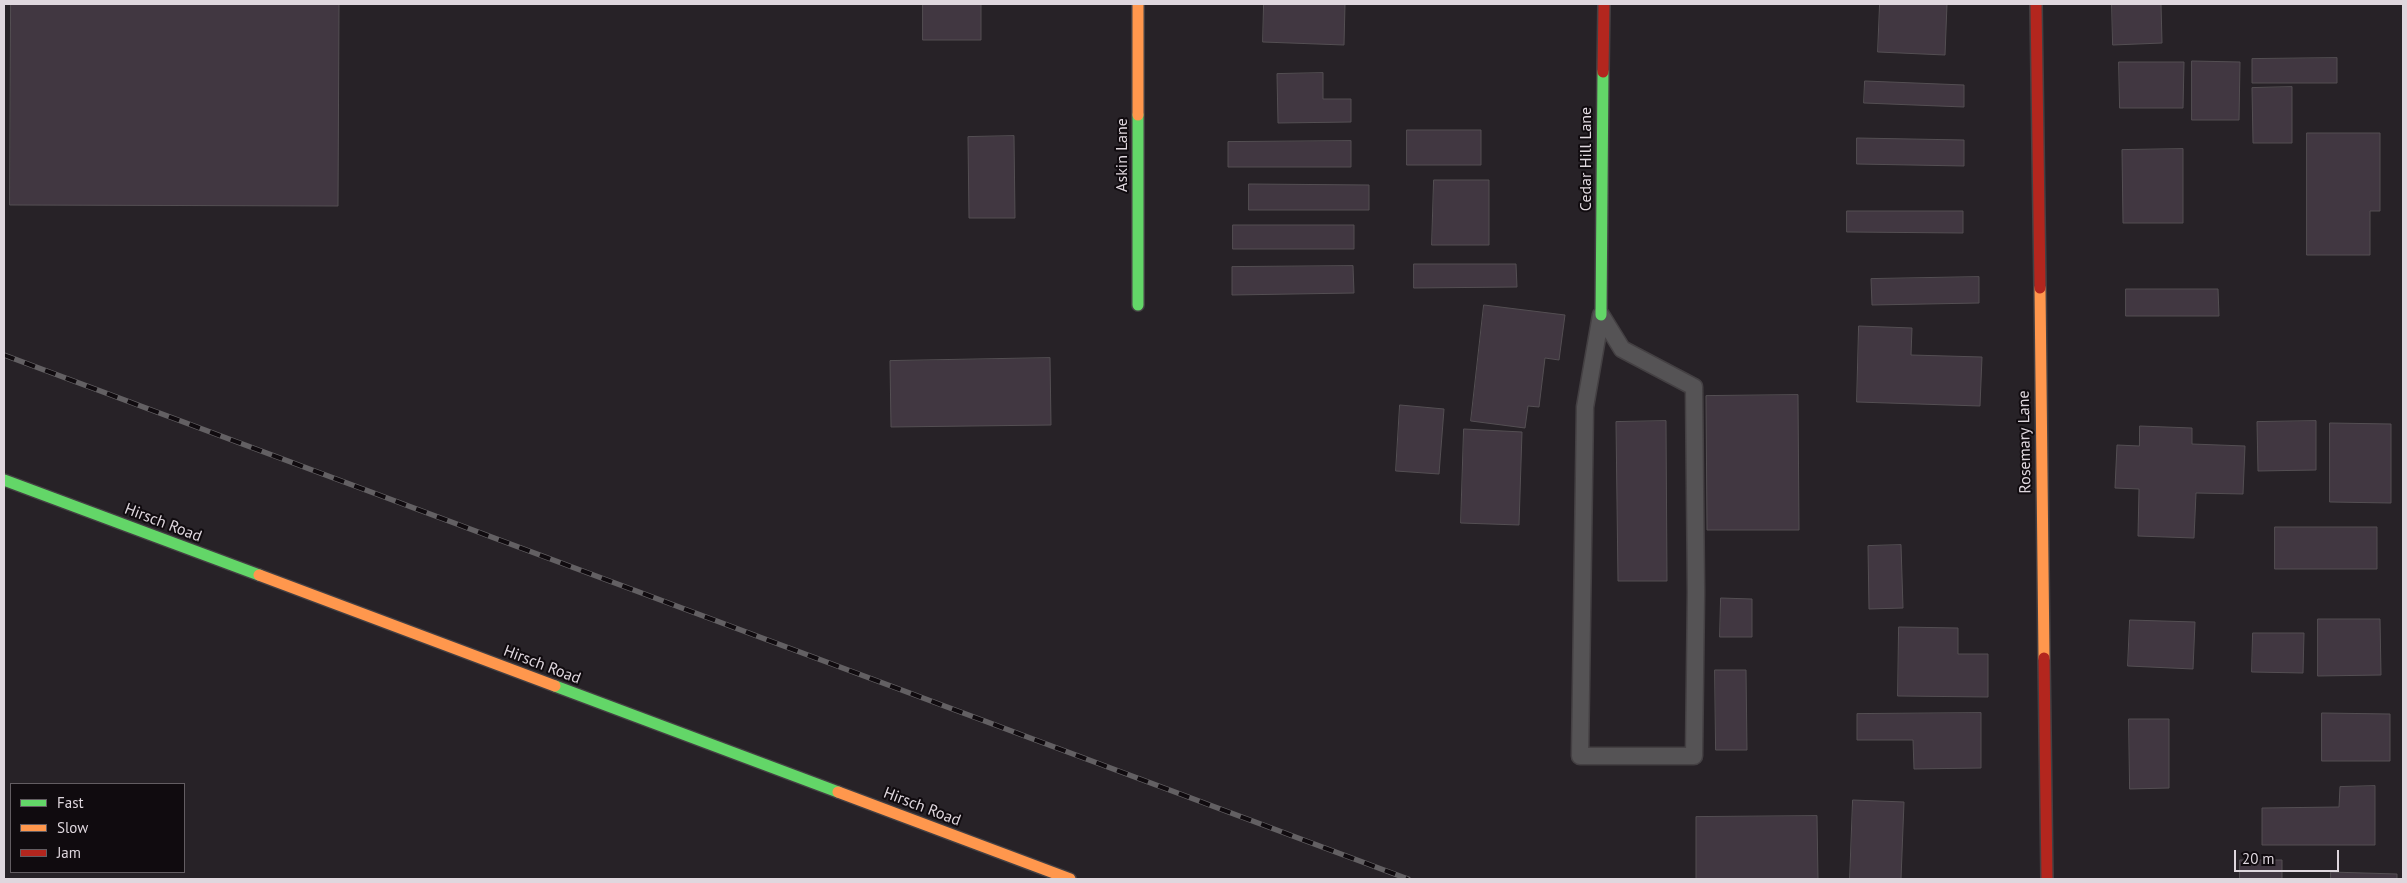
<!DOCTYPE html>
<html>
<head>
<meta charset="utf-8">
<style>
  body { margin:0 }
  #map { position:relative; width:2407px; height:883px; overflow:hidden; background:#272227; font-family:"PT Sans",sans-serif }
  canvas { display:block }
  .frame { position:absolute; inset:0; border:5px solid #dfd7de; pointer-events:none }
  .legend { position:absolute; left:10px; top:783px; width:175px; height:90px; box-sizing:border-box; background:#100b0f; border:1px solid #635d62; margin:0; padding:6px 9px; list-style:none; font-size:15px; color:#dfd7de }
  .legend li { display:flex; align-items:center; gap:10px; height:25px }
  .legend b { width:25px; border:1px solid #635d62 }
  .scale { position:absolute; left:2234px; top:850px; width:105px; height:22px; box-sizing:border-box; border:2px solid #dfd7de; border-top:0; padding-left:6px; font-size:15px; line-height:18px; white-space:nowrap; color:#dfd7de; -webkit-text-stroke:4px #100b0f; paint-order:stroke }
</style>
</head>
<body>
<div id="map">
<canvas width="2407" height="883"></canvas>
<div class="frame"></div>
<ul class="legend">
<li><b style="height:6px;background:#63d668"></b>Fast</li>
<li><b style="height:6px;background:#ff974d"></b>Slow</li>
<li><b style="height:6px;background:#b3261e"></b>Jam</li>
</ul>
<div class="scale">20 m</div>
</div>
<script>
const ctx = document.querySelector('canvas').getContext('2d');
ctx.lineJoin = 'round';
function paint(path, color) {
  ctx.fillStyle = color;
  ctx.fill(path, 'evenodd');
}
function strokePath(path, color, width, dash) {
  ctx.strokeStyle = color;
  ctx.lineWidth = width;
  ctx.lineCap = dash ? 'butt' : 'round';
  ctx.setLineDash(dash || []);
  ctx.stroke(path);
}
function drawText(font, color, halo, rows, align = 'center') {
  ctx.font = font + ' "PT Sans",sans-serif';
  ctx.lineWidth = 4;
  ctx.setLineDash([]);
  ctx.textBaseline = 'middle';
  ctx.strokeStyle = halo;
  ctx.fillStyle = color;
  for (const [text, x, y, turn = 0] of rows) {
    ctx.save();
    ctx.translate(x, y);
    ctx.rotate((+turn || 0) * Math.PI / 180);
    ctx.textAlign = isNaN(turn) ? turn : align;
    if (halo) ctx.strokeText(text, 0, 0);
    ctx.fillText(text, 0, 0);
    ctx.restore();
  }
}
const building = new Path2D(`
  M11,4h328l-1,202 -328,-1z
  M923,4h58v36h-58z
  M1264,4h81l-1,41 -81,-3z
  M1880,4h67l-2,51 -67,-3z
  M2112,4h49l1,39 -49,2z
  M2337,58v25h-85v-24z
  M2192,61l48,1 -1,58h-47z
  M2119,62h65l-1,46h-63z
  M1323,73v26h28v23l-73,1 -1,-49z
  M1865,81l99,4v22l-100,-4z
  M2292,87v56h-39l-1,-55z
  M1407,130h74v35h-74z
  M2307,133h73v78h-10v44h-63z
  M1014,136l1,82h-46l-1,-81z
  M1857,138l107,2v26l-107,-2z
  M1351,141v26h-123v-25z
  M2183,149v74h-60l-1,-73z
  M1434,180h55v65h-57z
  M1249,184l120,1v25h-120z
  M1847,211h116v22l-116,-1z
  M1233,225h121v24h-121z
  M1414,264h102l1,23 -103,1z
  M1353,266l1,27 -122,2v-28z
  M1979,277v26l-107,2 -1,-26z
  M2126,289h92l1,27h-93z
  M1484,305l81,10 -6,45 -14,-2 -6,49 -11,-1 -3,22 -54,-7z
  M1859,326l53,2 -1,27 71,2 -2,49 -123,-4z
  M1050,358l1,67 -160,2 -1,-66z
  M1798,395l1,135h-92l-1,-134z
  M1400,405l44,4 -5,65 -43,-3z
  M1666,421l1,160h-49l-2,-159z
  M2316,421v49l-58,1 -1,-49z
  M2330,423l61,1v79l-61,-1z
  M2140,426l52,2v16l53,2 -2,48 -47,-1 -2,45 -56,-2 1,-47 -24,-1 2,-43 22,1z
  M1464,429l58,3 -3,93 -58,-2z
  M2275,527h102v42h-102z
  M1901,545l2,63 -34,1 -1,-63z
  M1721,598l31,1v38h-32z
  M2318,619h62l1,56 -63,1z
  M2130,620l65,2 -2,47 -65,-3z
  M1899,627l59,1v26h30v43l-90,-1z
  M2253,633h51l-1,40 -51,-1z
  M1715,670h31l1,80h-31z
  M1981,713v55l-67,1 -1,-29h-56v-26z
  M2322,713l68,1v47h-68z
  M2129,719h40v69l-39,1z
  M2375,786v59h-113v-37l77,-1 1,-20z
  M1853,800l51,2 -3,77h-51z
  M1817,816l1,63h-122v-62z
  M2240,860h42v19h-42z
  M2331,872l66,2v5h-66z`);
const lane = new Path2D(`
  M1601,315l21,34 72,38 2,205 -2,164h-114l5,-349z`);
const fast = new Path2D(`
  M1138,115v190
  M1601,315l2,-243
  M4,480l255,95
  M555,686l283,106`);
const slow = new Path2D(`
  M1138,4v111
  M2040,288l4,370
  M259,575l296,111
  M838,792l232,87`);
const jam = new Path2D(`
  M2036,4l4,284
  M1603,72l1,-68
  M2044,658l3,221`);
const rail = new Path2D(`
  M4,355l1404,524`);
const streetNames = [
  ["Askin Lane",1122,155,-90],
  ["Cedar Hill Lane",1586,159,-90],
  ["Rosemary Lane",2025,442,-91],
  ["Hirsch Road",163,523,21],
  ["Hirsch Road",542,665,21],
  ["Hirsch Road",922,807,21]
];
paint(building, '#413741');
strokePath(building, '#544f53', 1);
strokePath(lane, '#444043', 19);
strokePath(fast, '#444043', 14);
strokePath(slow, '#444043', 14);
strokePath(jam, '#444043', 14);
strokePath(lane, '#555355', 16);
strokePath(fast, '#63d668', 11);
strokePath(slow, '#ff974d', 11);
strokePath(jam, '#b3261e', 11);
strokePath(rail, '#636063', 5.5);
strokePath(rail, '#100b0f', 4, [11]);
drawText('16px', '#dfd7de', '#100b0f', streetNames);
</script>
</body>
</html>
